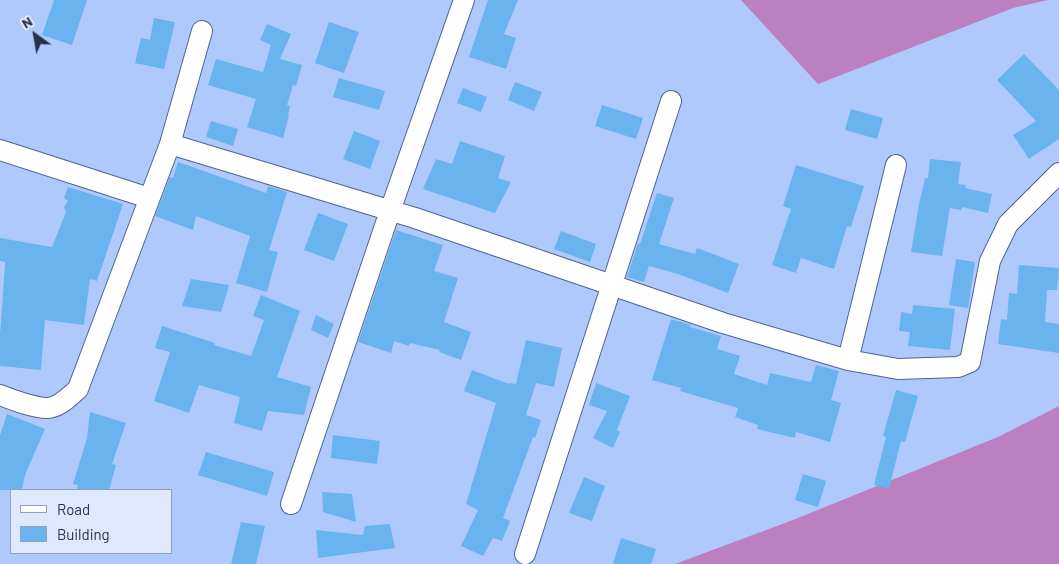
<!DOCTYPE html>
<html>
<head>
<meta charset="utf-8">
<style>
  body { margin:0 }
  #map { position:relative; width:1059px; height:564px; overflow:hidden; background:#afc9fd; font-family:Barlow,sans-serif }
  canvas { display:block }
  .legend { position:absolute; left:10px; top:489px; width:162px; height:65px; box-sizing:border-box; background:#dee9ff; border:1px solid #95a0b5; margin:0; padding:6px 9px; list-style:none; font-size:15px; color:#283247 }
  .legend li { display:flex; align-items:center; gap:10px; height:25px }
  .legend b { width:25px; border:1px solid #95a0b5 }
  .north { position:absolute; left:10px; top:10px; width:50px; height:50px; -webkit-text-stroke:4px #dee9ff; paint-order:stroke; rotate:328deg; font-size:14px; font-weight:700; line-height:20px; text-align:center; color:#283247 }
  .north::after { content:''; display:block; margin:auto; width:18px; height:22px; background:#283247; clip-path:polygon(50% 0,100% 100%,50% 72%,0 100%) }
</style>
</head>
<body>
<div id="map">
<canvas width="1059" height="564"></canvas>
<ul class="legend">
<li><b style="height:6px;background:#fff"></b>Road</li>
<li><b style="height:14px;background:#69b4ef"></b>Building</li>
</ul>
<div class="north">N</div>
</div>
<script>
const ctx = document.querySelector('canvas').getContext('2d');
ctx.lineJoin = 'round';
function paint(path, color) {
  ctx.fillStyle = color;
  ctx.fill(path, 'evenodd');
}
function strokePath(path, color, width, dash) {
  ctx.strokeStyle = color;
  ctx.lineWidth = width;
  ctx.lineCap = dash ? 'butt' : 'round';
  ctx.setLineDash(dash || []);
  ctx.stroke(path);
}
const forest = new Path2D(`
  M741,0h307l-35,8 -195,76z
  M1059,406v158h-384l118,-44 205,-83z`);
const building = new Path2D(`
  M54,0h33l-15,45 -30,-10z
  M488,0h30l-14,34 12,4 -10,31 -37,-12z
  M154,18l21,4 -11,47 -29,-6 6,-25 9,2z
  M329,22l30,10 -15,41 -29,-10z
  M267,24l24,10 -11,25 22,6 -6,21 -3,-1 -6,20 3,1 -2,9h1l-6,23 -36,-11 9,-28 -48,-14 8,-26 47,13 8,-27 -11,-5z
  M1024,54l35,36v49l-30,20 -16,-24 23,-14 -39,-41z
  M339,78l46,13 -6,19 -46,-13z
  M515,82l27,10 -8,19 -26,-11z
  M463,88l24,9 -6,15 -24,-9z
  M602,105l41,13 -7,21 -41,-13z
  M851,109l32,9 -6,21 -32,-9z
  M211,121l27,8 -5,17 -27,-9z
  M354,131l26,10 -10,28 -27,-10z
  M460,141l45,15 -7,22 13,4 -16,31 -72,-24 13,-30 16,5z
  M930,159l31,3 -3,22 8,1 -1,3 27,6 -4,19 -26,-6 -1,3 -11,-2 -8,48 -31,-4 8,-48 6,-26h3z
  M178,162l88,31 2,-7 19,6 -18,58 9,2 -11,40 -31,-9 14,-47 -54,-20 -3,14 -38,-14 15,-39 3,1z
  M796,165l68,21 -13,41 -4,-1 -13,43 -33,-11 -5,15 -24,-8 19,-56 -8,-3z
  M68,187l55,17 -26,77 -7,-2 -6,46 -39,-5 -4,50 -41,-4v-32l5,-68v-4l-5,-1v-23l52,9 14,-35 -2,-5 4,-6 -4,-3z
  M657,193l17,5 -15,46 36,10 2,-6 42,16 -11,29 -50,-19 -29,-8 -5,16 -17,-5 11,-34 2,1z
  M318,213l30,11 -14,37 -30,-11z
  M396,230l47,15 -9,26 24,7 -14,44 27,10 -10,28 -22,-8 1,-2 -30,-7 -1,3 -15,-5 -3,12 -33,-11z
  M561,231l35,13 -6,18 -36,-13z
  M956,259l19,3 -7,46 -19,-3z
  M1019,265l40,3 -2,22h-10l-2,32 14,2v29l-61,-9 3,-25 6,1 2,-27 8,1z
  M191,279l38,6 -8,27 -39,-6z
  M261,295l39,16 -23,66 34,10 -7,28 -36,-4 -6,20 -28,-8 6,-26 -41,-12 -10,28 -35,-12 16,-49 -15,-4 7,-22 53,17 -1,2 37,11 13,-36 -11,-4z
  M913,305l42,4 -5,41 -42,-4 2,-14 -11,-1 2,-19 11,2z
  M316,315l18,9 -6,14 -17,-8z
  M671,319l20,6 -1,2 31,9 -4,13 23,7 -6,18 33,11 3,-12 41,9 5,-17 23,6 -8,29 10,3 -11,39 -34,-10 -1,6 -38,-9 1,-4 -23,-8 3,-9 -58,-17 1,-3 -29,-8z
  M526,340l36,8 -8,39 -18,-4 -10,32 15,5 -6,18 -2,-1 -30,81 7,3 -8,20 -9,-3 -10,18 -22,-10 17,-36 -12,-6 30,-101 -32,-12 8,-21 37,14 1,-1 6,1z
  M596,383l34,13 -13,34 3,2 -7,16 -20,-10 14,-27 -18,-6z
  M896,390l22,6 -13,46 -4,-1 -12,48 -15,-4 12,-48 -3,-1z
  M90,412l36,11 -14,41 4,1 -7,25h-32l1,-5 -5,-1 14,-46z
  M7,414l38,15 -20,46 -3,15h-22v-55z
  M333,435l47,6 -3,23 -46,-6z
  M206,452l68,20 -7,24 -69,-21z
  M803,474l23,7 -8,26 -23,-7z
  M584,477l21,9 -13,35 -23,-8z
  M322,492l30,2 4,28 -33,-10z
  M241,522l24,4 -9,38h-25z
  M390,524l5,24 -77,10 -2,-28 47,5 2,-9z
  M621,538l35,11 -5,15h-38z`);
const minor = new Path2D(`
  M170,144l245,74 308,105 125,37 50,9 60,-2 12,-5 20,-101 18,-37 51,-51
  M0,150l149,48
  M848,360l48,-195
  M0,395c12,5 35,13 47,13 12,0 23,-12 31,-19l92,-245 32,-113
  M291,504l99,-293 74,-211
  M525,554l146,-453`);
paint(forest, '#bc80c1');
paint(building, '#69b4ef');
strokePath(minor, '#4e6593', 22);
strokePath(minor, '#fff', 20);
</script>
</body>
</html>
